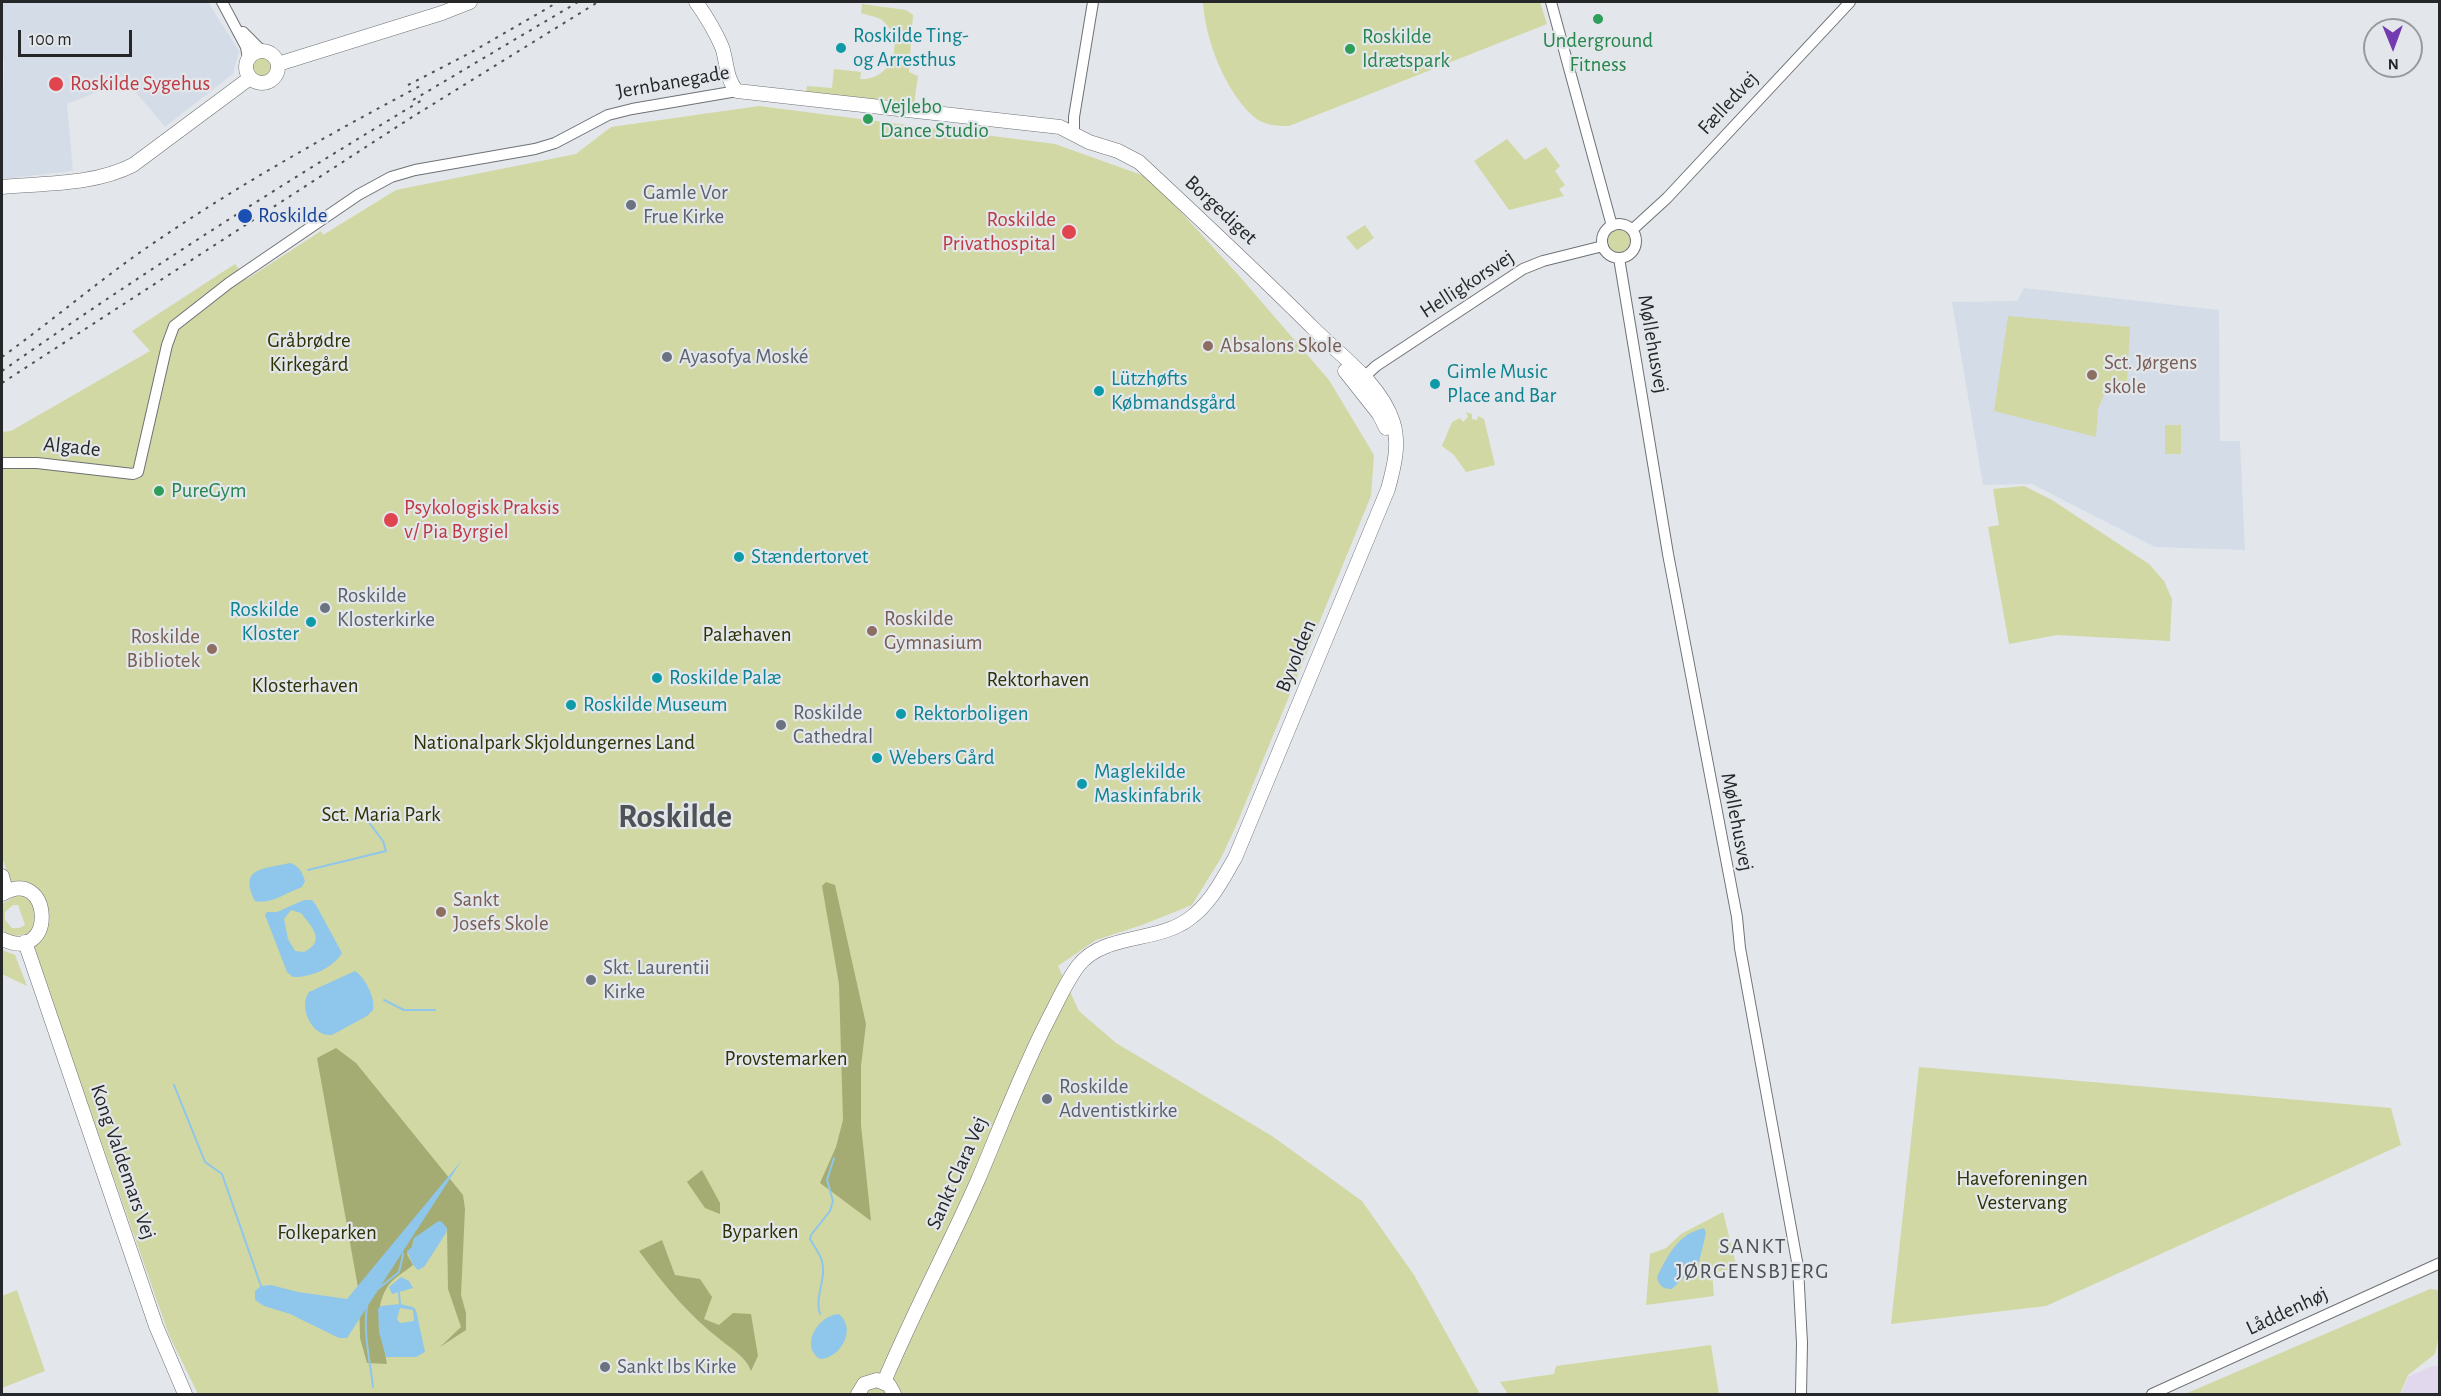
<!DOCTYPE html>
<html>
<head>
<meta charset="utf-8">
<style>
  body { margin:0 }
  #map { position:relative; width:2441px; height:1396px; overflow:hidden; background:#e3e7eb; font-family:"Alegreya Sans",sans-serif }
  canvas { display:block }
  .frame { position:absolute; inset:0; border:3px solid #262728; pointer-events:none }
  .north { position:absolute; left:2363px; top:18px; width:60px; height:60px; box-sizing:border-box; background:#e3e7eb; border:2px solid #979a9d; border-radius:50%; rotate:179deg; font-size:16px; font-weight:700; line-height:24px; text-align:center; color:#262728 }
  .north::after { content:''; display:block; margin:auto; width:21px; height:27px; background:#743bb1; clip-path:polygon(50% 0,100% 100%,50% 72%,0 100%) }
  .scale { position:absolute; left:18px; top:30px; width:114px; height:27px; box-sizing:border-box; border:3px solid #262728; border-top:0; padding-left:8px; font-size:18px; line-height:21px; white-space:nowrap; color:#262728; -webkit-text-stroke:4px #e3e7eb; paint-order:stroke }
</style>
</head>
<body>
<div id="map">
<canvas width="2441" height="1396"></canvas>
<div class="frame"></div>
<div class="north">N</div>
<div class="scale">100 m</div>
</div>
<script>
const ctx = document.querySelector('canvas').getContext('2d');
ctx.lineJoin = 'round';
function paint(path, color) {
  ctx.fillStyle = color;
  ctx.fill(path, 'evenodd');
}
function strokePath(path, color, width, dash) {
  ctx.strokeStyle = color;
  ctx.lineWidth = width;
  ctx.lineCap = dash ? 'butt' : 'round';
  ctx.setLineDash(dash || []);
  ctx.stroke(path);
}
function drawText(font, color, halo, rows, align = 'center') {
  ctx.font = font + ' "Alegreya Sans",sans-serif';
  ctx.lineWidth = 4.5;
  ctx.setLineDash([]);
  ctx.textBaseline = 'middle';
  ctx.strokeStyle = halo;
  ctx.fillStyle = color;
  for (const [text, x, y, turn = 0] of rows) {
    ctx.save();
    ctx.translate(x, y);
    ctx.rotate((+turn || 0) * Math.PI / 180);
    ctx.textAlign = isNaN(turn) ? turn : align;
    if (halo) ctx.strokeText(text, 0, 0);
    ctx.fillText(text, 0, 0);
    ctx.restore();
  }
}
const industrial = new Path2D(`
  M2432,1366h7v28h-38l7,-17z`);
const built = new Path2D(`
  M2,2h206l31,49 -6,23 -68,53 -43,-51 -25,16 -30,12 6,67 -71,8 2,-120 -2,-3z
  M2024,288l195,22 1,131h20l5,109 -90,-3 -123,-63 -49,1 -31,-183 65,-1z`);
const green = new Path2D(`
  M1203,2h337l7,22 -258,102c-12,0 -27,-1 -36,-10 -28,-25 -48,-77 -50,-114z
  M862,4l44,6 7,5 -4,57 9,4 -4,28 -108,-11 1,-7 25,2 2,-19 27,3 -1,7c31,2 47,-37 23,-58 -6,-5 -14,-5 -22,-8z
  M251 67a11 11 0 1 1 22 0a11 11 0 1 1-22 0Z
  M759,106l296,38 95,34 91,100 88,102 45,75 -3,41 -135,330 -15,32 -29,47 -50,20 -46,15 -38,26 21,45 37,32 156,93 90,65 52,74 66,119h-1282l-29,-59 -141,-402c-10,4 -19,4 -26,-4v-25l13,-8 -13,-39v-425l9,-1 139,-80 -18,-20 103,-67 12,15 74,-48 2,4 73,-45 180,-36 35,-27zM13,905h5l7,20 -6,3h-7l-7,-8v-8z
  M1507,139l18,21 21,-13 14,19 -5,5 10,14 -6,4 5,7 -55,14 -35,-49z
  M1365,225l9,13 -17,12 -11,-13z
  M1608 241a11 11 0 1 1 22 0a11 11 0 1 1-22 0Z
  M2008,316l122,11 -3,56 -20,5 -9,21 -2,28 -102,-26z
  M1466,412l6,2v5l5,1 1,-4 6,3 11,46 -29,7 -12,-17 -12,-9 10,-24 8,-4 3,4 5,-5z
  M2165,425h16v29h-16z
  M2024,486l28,14 97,64 15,17 8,18 -2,42 -113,-6 -48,9 -21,-117 11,-2 -6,-36z
  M2,950l13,5 12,31 -25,-12z
  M1919,1067l472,41 10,37 -355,161 -155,18z
  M1723,1212l14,56 -25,5 2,23 -68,9 4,-51 16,-6 15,-14z
  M2430,1289l9,1v46l-4,18 -27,21 -8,19h-215z
  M17,1290l28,81 -43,17v-92z
  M1711,1345l8,49h-211l-8,-12 54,-8 2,-8z`);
const forest = new Path2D(`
  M826,882l9,3 31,139 -5,42v59l10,96 -51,-38 16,-36 7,-27 -4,-136 -17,-98z
  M336,1048l20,15 107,132 2,14 -4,86 5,18v17l-26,17 21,-20 -13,-38 -1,-61 -34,13 -1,6 -5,7 6,11c-7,6 -20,13 -25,21 -17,26 -5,50 -1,78l-20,-1 -7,-25 -1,-45 -42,-235z
  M702,1170l18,33v11l-15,-6 -18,-26z
  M662,1240l13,35 25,4 12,18 -8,22 15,6 14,-12 18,1 7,42 -7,15c-5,-14 -18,-21 -29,-30 -34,-26 -58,-56 -83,-90z`);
const water = new Path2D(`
  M290,863c9,3 12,8 15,18l-3,6c-15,5 -31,18 -47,14 -17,-34 9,-32 35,-38z
  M304,900h8l4,5 26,48c-9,15 -32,25 -49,24l-6,-5 -22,-57 2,-3h10zM291,910l10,3c10,13 26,28 3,39l-9,-1 -7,-12 -4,-20z
  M355,971c10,6 21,28 18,39l-6,6 -35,19c-20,2 -34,-27 -23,-43z
  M462,1160l-115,178h-8l-49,-24 -26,-8 -9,-6v-9l6,-5 10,-1 27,7 49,7z
  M441,1221l6,7 -1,5 -22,34 -6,3 -5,-5 -6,-14 5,-4 2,-9 23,-16z
  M1704,1228l2,5 -7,29 -27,27c-9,0 -13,-3 -15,-12 11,-22 21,-43 47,-49z
  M401,1277l8,4 4,7 -21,6 -3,-7z
  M400,1304l13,3 3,3 9,42 -9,5h-30l-7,-25 -1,-23 3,-3zM400,1308l13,2 1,11 -14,2 -3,-4z
  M839,1314c18,15 2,44 -19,45 -21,-14 -1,-44 19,-45z`);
const stream = new Path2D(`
  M308,870l78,-19 -3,-10 -19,-25
  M384,1000l20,10h31
  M174,1085l31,77 17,12 39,112
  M378,1289l21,-17 4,-17 -1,-3
  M399,1293l1,11
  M367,1306c-4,28 3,53 6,81
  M820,1314c-6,-17 7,-35 2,-53 -2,-7 -8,-15 -12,-22l1,-4 19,-24 3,-10 -6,-21 7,-22`);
const minor = new Path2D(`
  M222,2l24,45 2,12
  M1551,2l61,224
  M243,32l19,19
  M1074,132v-15l19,-115
  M1602 241a17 17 0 1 1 34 0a17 17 0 1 1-34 0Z
  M1632,230l35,-32 183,-196
  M1619,258l49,296 69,363 3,31 58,319 4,76 -1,51
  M1363,378l13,-12 147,-97 20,-8 60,-15
  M2,463h35l96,11 5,-2 29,-127 7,-19 55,-43 129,-88 33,-18 24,-7 120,-21 20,-6 53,-28 24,-6 105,-18
  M2152,1394l288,-131`);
const major = new Path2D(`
  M696,2c10,14 19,29 26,45 5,14 4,33 15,44l323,36 29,15 29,9 21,11c59,55 118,110 175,167 27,27 67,55 79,93 7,22 1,45 -5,67l-153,369c-13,22 -24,45 -46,61 -32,24 -86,14 -111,47 -12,16 -20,35 -29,52 -27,52 -48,108 -71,162 -30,68 -65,133 -94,202
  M246 67a16 16 0 1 1 32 0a16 16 0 1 1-32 0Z
  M278,64l164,-51 28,-11
  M2,187c43,-4 92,-2 131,-22l117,-87
  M1345,371l34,43 7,14
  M2,876l4,15
  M2,894c50,-30 56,72 0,45
  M25,942l131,384 29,68
  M858,1394l6,-10 13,-4 12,5 5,9`);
const rail = new Path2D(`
  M408,85l62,-32 88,-51
  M413,100l165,-98
  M2,357c44,-32 86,-67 130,-99 92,-65 190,-120 290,-173
  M2,371c137,-96 278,-186 422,-272
  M2,383l407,-264 189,-117`);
const markers = [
  [1598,19,6,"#2e9e5b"],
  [841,48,6,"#0f9aa8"],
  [1350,49,6,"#2e9e5b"],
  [56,84,8,"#e0444e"],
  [868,119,6,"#2e9e5b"],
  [631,205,6,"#6b7280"],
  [245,216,8,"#1a4fb4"],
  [1069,232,8,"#e0444e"],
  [1208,346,6,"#8d6e63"],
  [667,357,6,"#6b7280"],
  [2092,375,6,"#8d6e63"],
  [1435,384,6,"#0f9aa8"],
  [1099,391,6,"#0f9aa8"],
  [159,491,6,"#2e9e5b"],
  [391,520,8,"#e0444e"],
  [739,557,6,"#0f9aa8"],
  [325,608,6,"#6b7280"],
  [311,622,6,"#0f9aa8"],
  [872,631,6,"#8d6e63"],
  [212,649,6,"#8d6e63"],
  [657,678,6,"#0f9aa8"],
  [571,705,6,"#0f9aa8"],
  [901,714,6,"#0f9aa8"],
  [781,725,6,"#6b7280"],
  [877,758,6,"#0f9aa8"],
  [1082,784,6,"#0f9aa8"],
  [441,912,6,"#8d6e63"],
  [591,980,6,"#6b7280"],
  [1047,1099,6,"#6b7280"],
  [605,1367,6,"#6b7280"]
];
const cultureNames = [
  ["Roskilde Ting-",853,36],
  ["og Arresthus",853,60],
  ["Gimle Music",1447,372],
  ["Place and Bar",1447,396],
  ["Lützhøfts",1111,379],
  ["Købmandsgård",1111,403],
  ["Stændertorvet",751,557],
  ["Roskilde",299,610,"right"],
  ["Kloster",299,634,"right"],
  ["Roskilde Palæ",669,678],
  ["Roskilde Museum",583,705],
  ["Rektorboligen",913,714],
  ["Webers Gård",889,758],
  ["Maglekilde",1094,772],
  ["Maskinfabrik",1094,796]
];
const leisureNames = [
  ["Roskilde",1362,37],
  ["Idrætspark",1362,61],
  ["Underground",1598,41,"center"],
  ["Fitness",1598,65,"center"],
  ["Vejlebo",880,107],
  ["Dance Studio",880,131],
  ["PureGym",171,491]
];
const streetNames = [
  ["Jernbanegade",673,82,-10],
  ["Fælledvej",1728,103,-47],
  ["Borgediget",1221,210,43],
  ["Helligkorsvej",1467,284,-33],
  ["Møllehusvej",1653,344,80],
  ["Algade",72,447,6],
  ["Byvolden",1296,656,-68],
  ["Møllehusvej",1737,822,79],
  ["Kong Valdemars Vej",123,1162,71],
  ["Sankt Clara Vej",957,1173,-66],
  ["Låddenhøj",2287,1311,-25]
];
const healthNames = [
  ["Roskilde Sygehus",70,84],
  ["Roskilde",1056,220,"right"],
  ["Privathospital",1056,244,"right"],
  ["Psykologisk Praksis",404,508],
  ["v/ Pia Byrgiel",404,532]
];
const worshipNames = [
  ["Gamle Vor",643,193],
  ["Frue Kirke",643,217],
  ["Ayasofya Moské",679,357],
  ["Roskilde",337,596],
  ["Klosterkirke",337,620],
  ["Roskilde",793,713],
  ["Cathedral",793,737],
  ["Skt. Laurentii",603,968],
  ["Kirke",603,992],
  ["Roskilde",1059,1087],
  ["Adventistkirke",1059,1111],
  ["Sankt Ibs Kirke",617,1367]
];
const transitNames = [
  ["Roskilde",258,216]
];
const parkNames = [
  ["Gråbrødre",309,341],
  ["Kirkegård",309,365],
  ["Palæhaven",747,635],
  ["Rektorhaven",1038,680],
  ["Klosterhaven",305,686],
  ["Nationalpark Skjoldungernes Land",554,743],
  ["Sct. Maria Park",381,815],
  ["Provstemarken",786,1059],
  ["Haveforeningen",2022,1179],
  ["Vestervang",2022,1203],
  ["Byparken",760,1232],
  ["Folkeparken",327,1233]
];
const educationNames = [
  ["Absalons Skole",1220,346],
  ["Sct. Jørgens",2104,363],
  ["skole",2104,387],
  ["Roskilde",884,619],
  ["Gymnasium",884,643],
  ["Roskilde",200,637,"right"],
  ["Bibliotek",200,661,"right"],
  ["Sankt",453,900],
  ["Josefs Skole",453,924]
];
const neighbourhoodNames = [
  ["SANKT",1753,1246],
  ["JØRGENSBJERG",1753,1271]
];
const townNames = [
  ["Roskilde",675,817]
];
paint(industrial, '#e1d8ed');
paint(built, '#d4dde7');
paint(green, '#d1d8a3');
paint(forest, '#a4ac73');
paint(water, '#8fc6eb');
strokePath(stream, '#8fc6eb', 2);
strokePath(minor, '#6e7175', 12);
strokePath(major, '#6e7175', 15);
strokePath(minor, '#fff', 10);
strokePath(major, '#fff', 14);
strokePath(rail, '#4f5152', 2, [3, 6]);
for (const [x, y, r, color] of markers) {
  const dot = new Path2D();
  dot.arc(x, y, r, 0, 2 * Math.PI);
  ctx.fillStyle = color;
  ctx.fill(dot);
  strokePath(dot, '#e3e7eb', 2);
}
drawText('21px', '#0d838f', '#e3e7eb', cultureNames, 'left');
drawText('21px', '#27864d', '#e3e7eb', leisureNames, 'left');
drawText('21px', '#262728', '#e3e7eb', streetNames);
drawText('21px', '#be3a42', '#e3e7eb', healthNames, 'left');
drawText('21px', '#5b616d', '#e3e7eb', worshipNames, 'left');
drawText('21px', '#164399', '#e3e7eb', transitNames, 'left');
drawText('21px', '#2e3204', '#e3e7eb', parkNames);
drawText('21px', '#785e54', '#e3e7eb', educationNames, 'left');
ctx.letterSpacing = '1.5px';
drawText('22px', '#4f5256', '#e3e7eb', neighbourhoodNames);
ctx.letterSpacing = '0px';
drawText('bold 33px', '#4f5256', '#e3e7eb', townNames);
</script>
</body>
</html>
